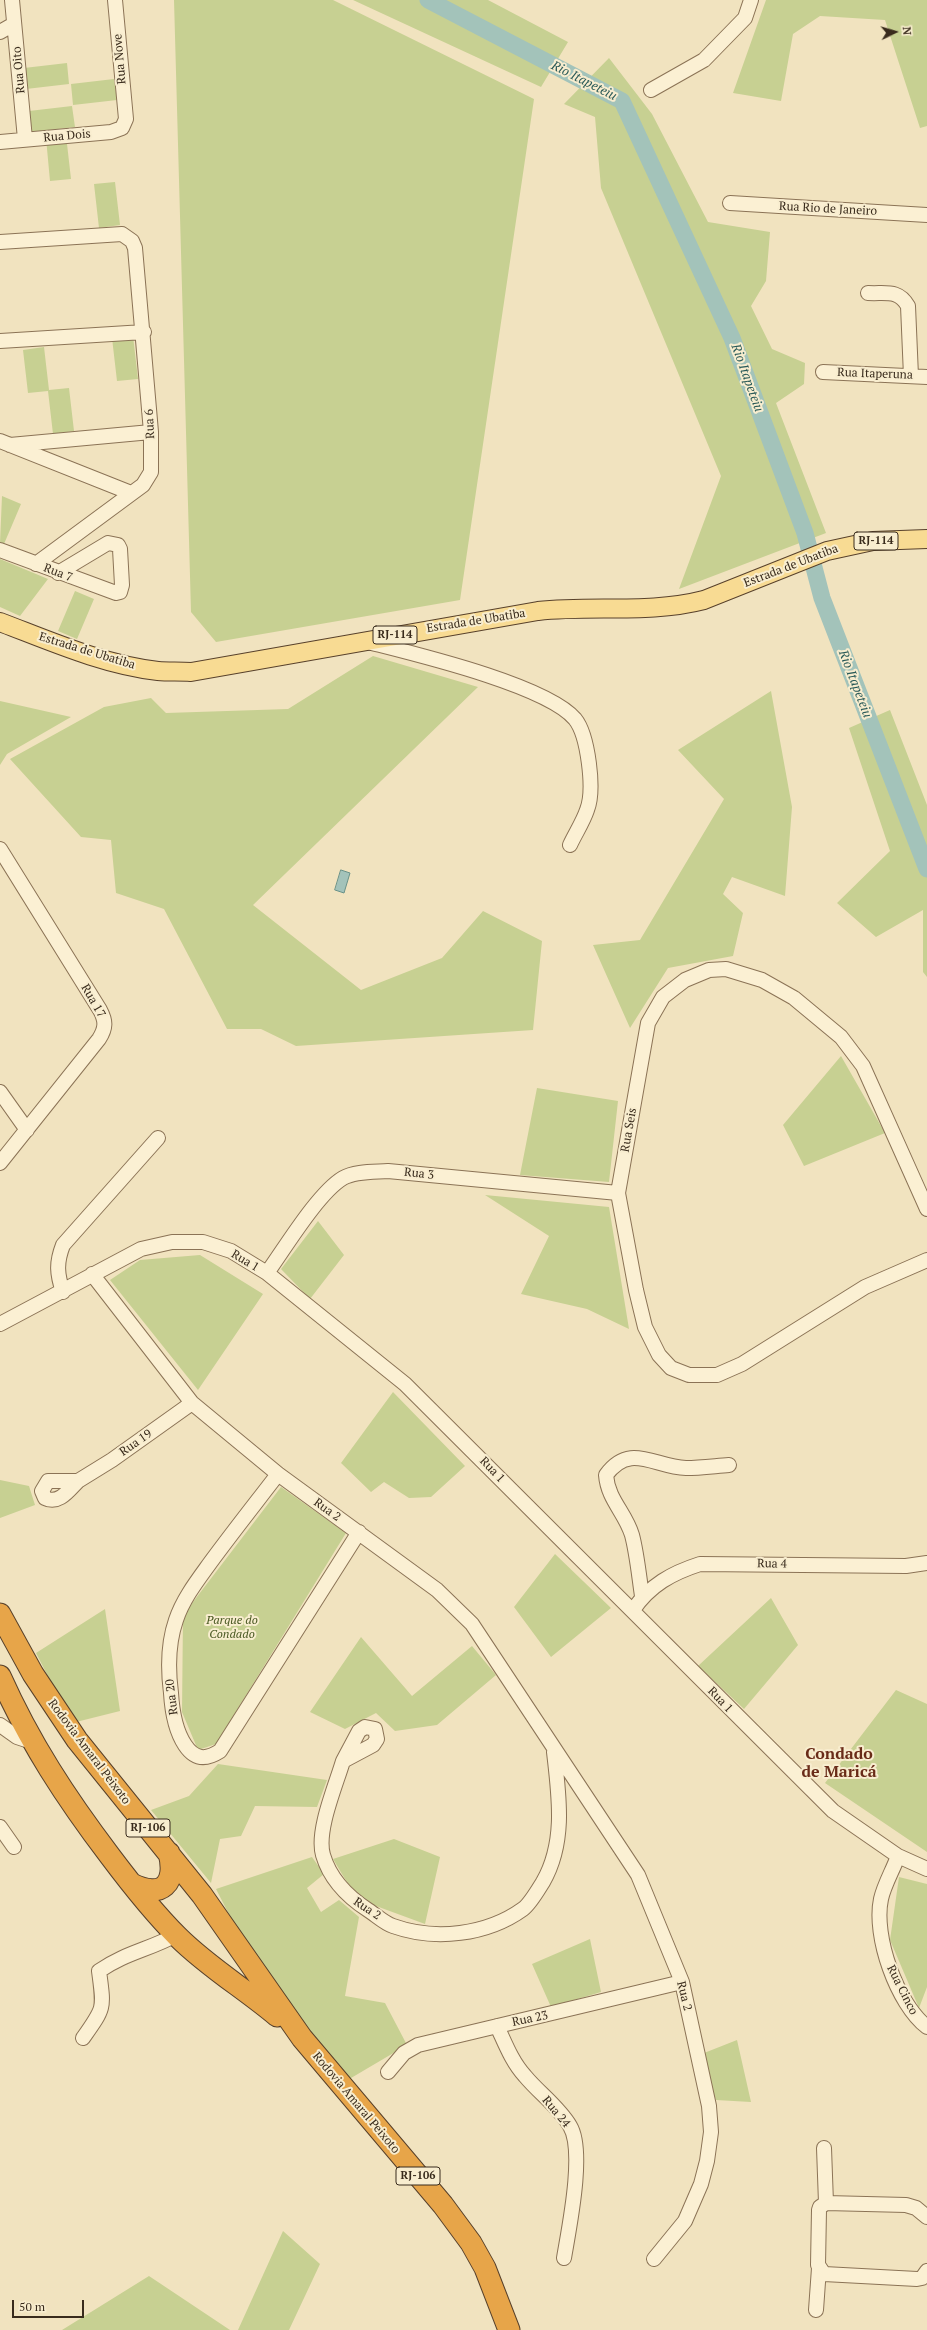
<!DOCTYPE html>
<html>
<head>
<meta charset="utf-8">
<style>
  body { margin:0 }
  #map { position:relative; width:927px; height:2330px; overflow:hidden; background:#f1e3bf; font-family:"PT Serif",serif }
  canvas { display:block }
  .north { position:absolute; left:875px; top:12px; width:40px; height:40px; -webkit-text-stroke:3px #f8edcf; paint-order:stroke; rotate:85deg; font-size:11px; font-weight:700; line-height:16px; text-align:center; color:#392b1c }
  .north::after { content:''; display:block; margin:auto; width:14px; height:18px; background:#392b1c; clip-path:polygon(50% 0,100% 100%,50% 72%,0 100%) }
  .scale { position:absolute; left:12px; top:2300px; width:72px; height:18px; box-sizing:border-box; border:2px solid #392b1c; border-top:0; padding-left:5px; font-size:12px; line-height:14px; white-space:nowrap; color:#392b1c; -webkit-text-stroke:3px #f8edcf; paint-order:stroke }
</style>
</head>
<body>
<div id="map">
<canvas width="927" height="2330"></canvas>
<div class="north">N</div>
<div class="scale">50 m</div>
</div>
<script>
const ctx = document.querySelector('canvas').getContext('2d');
ctx.lineJoin = 'round';
function paint(path, color) {
  ctx.fillStyle = color;
  ctx.fill(path, 'evenodd');
}
function strokePath(path, color, width, dash) {
  ctx.strokeStyle = color;
  ctx.lineWidth = width;
  ctx.lineCap = dash ? 'butt' : 'round';
  ctx.setLineDash(dash || []);
  ctx.stroke(path);
}
function drawText(font, color, halo, rows, align = 'center') {
  ctx.font = font + ' "PT Serif",serif';
  ctx.lineWidth = 4;
  ctx.setLineDash([]);
  ctx.textBaseline = 'middle';
  ctx.strokeStyle = halo;
  ctx.fillStyle = color;
  for (const [text, x, y, turn = 0] of rows) {
    ctx.save();
    ctx.translate(x, y);
    ctx.rotate((+turn || 0) * Math.PI / 180);
    ctx.textAlign = isNaN(turn) ? turn : align;
    if (halo) ctx.strokeText(text, 0, 0);
    ctx.fillText(text, 0, 0);
    ctx.restore();
  }
}
const green = new Path2D(`
  M174,0h159l201,99 -74,501 -244,42 -25,-30z
  M353,0h135l80,42 -27,45z
  M766,0h161v126l-7,2 -35,-108 -65,-4 -27,18 -12,67 -48,-8z
  M609,58l43,56 56,108 62,10 -4,49 -15,25 21,43 33,14 -1,21 -28,19 50,130 -147,56 42,-113 -120,-288 -6,-71 -31,-13z
  M67,63l2,21 -43,5 -2,-21z
  M114,79l3,21 -44,5 -2,-21z
  M72,106l3,21 -43,5 -3,-21z
  M66,135l5,44 -21,2 -4,-43z
  M115,182l5,43 -21,3 -5,-44z
  M133,336l5,43 -21,2 -5,-43z
  M44,347l5,43 20,-2 5,43 -21,3 -5,-43 -20,2 -5,-43z
  M2,496l19,8 -17,40 -4,-1z
  M0,559l48,20 -28,37 -20,-9z
  M75,591l19,8 -17,40 -19,-8z
  M373,656l105,31 -225,218 108,85 81,-32 41,-47 59,30 -9,89 -237,16 -35,-17h-34l-63,-120 -48,-16 -5,-53 -30,-3 -71,-78 94,-52 47,-9 15,15 122,-4z
  M771,691l21,116 -7,89 -53,-19 -9,17 20,19 -10,43 -65,12 -38,60 -37,-83 47,-5 84,-141 -46,-49z
  M0,701l71,16 -64,37 -7,11z
  M890,710l37,95v172l-4,-5v-62l-47,27 -39,-34 53,-52 -41,-123z
  M841,1056l44,77 -81,33 -21,-41z
  M537,1088l81,13 -9,81 -89,-7z
  M485,1195l124,12 20,122 -42,-20 -66,-15 28,-58z
  M318,1221l26,34 -34,44 -29,-30z
  M200,1255l63,39 -65,96 -88,-110 30,-20z
  M393,1392l72,74 -34,31 -22,1 -25,-16 -13,10 -30,-29z
  M0,1480l29,6 6,19 -35,13z
  M281,1487l65,46 -130,211 -18,6 -16,-38 1,-97z
  M555,1554l56,54 -60,49 -37,-50z
  M771,1598l27,47 -54,64 -46,-43z
  M105,1609l15,102 -48,12 -36,-70z
  M361,1637l51,59 60,-50 24,29 -59,50 -42,6 -19,-18 -31,16 -35,-17z
  M896,1690l31,14v148l-102,-69z
  M218,1764l109,16 -10,27 -62,-1 -14,30 -21,3 -9,44 -60,-73 38,-14z
  M394,1839l46,18 -15,67 -68,-25 -24,-40z
  M312,1857l12,17 -17,14 14,24 18,-12 20,17 -14,79 40,7 22,42 -61,36 -109,-151 -21,-41z
  M899,1877l28,7v103l-8,21 -29,-68z
  M590,1939l11,53 -50,15 -19,-43z
  M737,2040l14,62 -35,-2 -17,-45z
  M283,2231l37,33 -31,66h-51z
  M149,2276l81,54h-168z`);
const water = new Path2D(`
  M341,870l9,3 -6,20 -9,-3z`);
const river = new Path2D(`
  M428,0l194,101 110,237 73,195 17,65 105,271`);
const minor = new Path2D(`
  M12,0l13,139
  M0,32l14,-8
  M651,90l53,-30 41,-42 6,-18
  M0,142l111,-10 11,-4 4,-9 -11,-119
  M730,203l197,12
  M0,242l122,-8 10,7 3,7 16,184v40l-8,13 -107,79
  M868,293c18,1 30,-4 40,13l3,70
  M0,341l144,-9
  M823,372l104,5
  M0,441l131,52
  M10,445l141,-13
  M0,550l116,43 4,-1 2,-7 -2,-36 -2,-4 -10,-2 -50,30
  M368,642c47,12 178,43 207,77 13,16 20,71 12,91 -4,12 -12,24 -17,35
  M0,849l100,161c6,11 6,18 -1,29l-99,124
  M0,1092l27,38
  M927,1209l-64,-143 -22,-29 -47,-39 -32,-18 -36,-11 -17,1 -24,10 -22,17 -15,26 -30,170 18,97 9,37 14,28 12,13 18,7h28l25,-11 123,-77 62,-27
  M267,1273c18,-25 51,-80 76,-95 12,-7 31,-6 45,-7l230,22
  M92,1274l100,129 86,71 159,116 35,34 166,251 44,107 27,124 2,26 -4,29 -6,23 -16,37 -31,38
  M63,1292c-6,-18 -7,-29 0,-47l95,-107
  M0,1324l141,-75 31,-7h31l28,9 36,22 138,111 428,427 65,45 29,13
  M278,1474c-23,30 -46,59 -68,89 -13,18 -27,36 -34,57 -8,23 -8,50 -5,73 1,17 4,37 14,52 10,15 21,15 35,6l139,-219
  M48,1481h30c-9,9 -19,24 -33,17l-3,-7z
  M78,1481l34,-21 80,-57
  M642,1596c-3,-20 -5,-42 -10,-61 -7,-23 -24,-35 -26,-60 24,-33 48,-8 80,-7 14,0 29,-2 43,-3
  M633,1610c17,-25 39,-37 67,-46l206,2 21,-3
  M0,1725l17,12 15,5
  M365,1727l10,2 2,10 -4,6 -30,16 16,-30z
  M343,1761c-7,24 -27,70 -20,94 7,24 25,42 45,55 8,5 16,13 25,16 42,15 94,9 130,-17 7,-5 15,-19 20,-27 23,-40 16,-86 11,-130
  M0,1827l14,20
  M898,1856c-5,14 -14,29 -17,43 -8,37 16,105 46,128
  M497,2026c8,17 15,36 28,50 14,17 34,31 45,50 15,25 -1,102 -6,132
  M83,2038c22,-31 21,-29 16,-67 26,-18 49,-21 77,-36
  M388,2072l16,-19 14,-8 264,-63
  M824,2148l2,55
  M826,2203l-6,4 -1,3 -1,55 6,9 93,5 5,-1 5,-7
  M826,2203l80,2 10,3 11,9
  M816,2310l3,-42`);
const major = new Path2D(`
  M0,622c50,19 104,43 158,49 11,1 22,0 33,1l347,-61c55,-6 112,3 166,-11l123,-49 46,-10 54,-2`);
const highway = new Path2D(`
  M0,1614l33,60 44,66 125,155 100,143 141,167 28,38 14,25 24,62
  M0,1676c30,67 66,122 110,180 21,28 43,56 68,81 30,30 67,52 99,79
  M132,1884c30,15 45,0 37,-31`);
const shields = [
  [876,541,44],
  [395,635,44],
  [148,1828,44],
  [418,2176,44]
];
const shieldNames = [
  ["RJ-114",876,541],
  ["RJ-114",395,635],
  ["RJ-106",148,1828],
  ["RJ-106",418,2176]
];
const streetNames = [
  ["Rua Nove",120,59,-95],
  ["Rua Oito",19,70,-95],
  ["Rua Dois",67,136,-5],
  ["Rua Rio de Janeiro",828,209,3],
  ["Rua Itaperuna",875,374,2],
  ["Rua 6",150,424,-93],
  ["Estrada de Ubatiba",791,566,-21],
  ["Rua 7",58,573,21],
  ["Estrada de Ubatiba",476,621,-9],
  ["Estrada de Ubatiba",87,651,17],
  ["Rua 17",93,1001,60],
  ["Rua Seis",629,1130,-80],
  ["Rua 3",419,1174,6],
  ["Rua 1",245,1261,31],
  ["Rua 19",136,1443,-35],
  ["Rua 1",492,1470,46],
  ["Rua 2",327,1510,36],
  ["Rua 4",772,1564,1],
  ["Rua 20",172,1697,-97],
  ["Rua 1",720,1700,46],
  ["Rodovia Amaral Peixoto",89,1752,53],
  ["Rua 2",367,1909,34],
  ["Rua Cinco",902,1990,63],
  ["Rua 2",684,1996,76],
  ["Rua 23",530,2019,-12],
  ["Rodovia Amaral Peixoto",356,2103,50],
  ["Rua 24",556,2112,50]
];
const parkNames = [
  ["Parque do",232,1621],
  ["Condado",232,1635]
];
const waterNames = [
  ["Rio Itapeteiu",584,81,27],
  ["Rio Itapeteiu",747,378,70],
  ["Rio Itapeteiu",855,684,69]
];
const districtNames = [
  ["Condado",839,1754],
  ["de Maricá",839,1772]
];
paint(green, '#c7d092');
paint(water, '#a3c3ba');
strokePath(water, '#699188', 1);
strokePath(river, '#a3c3ba', 17);
strokePath(minor, '#8b7356', 16);
strokePath(major, '#58412b', 20);
strokePath(highway, '#58412b', 23);
strokePath(minor, '#fbf0d3', 14);
strokePath(major, '#f8db93', 18);
strokePath(highway, '#e7a549', 21);
for (const [x, y, w] of shields) {
  const box = new Path2D();
  box.roundRect(x - w / 2, y - 9, w, 18, 3);
  ctx.fillStyle = '#f8edcf';
  ctx.fill(box);
  strokePath(box, '#392b1c', 1);
}
drawText('bold 11px', '#392b1c', null, shieldNames);
drawText('12px', '#392b1c', '#f8edcf', streetNames);
drawText('italic 12px', '#485721', '#f8edcf', parkNames);
drawText('italic 13px', '#2a5a58', '#f8edcf', waterNames);
drawText('bold 16px', '#692b18', '#f8edcf', districtNames);
</script>
</body>
</html>
